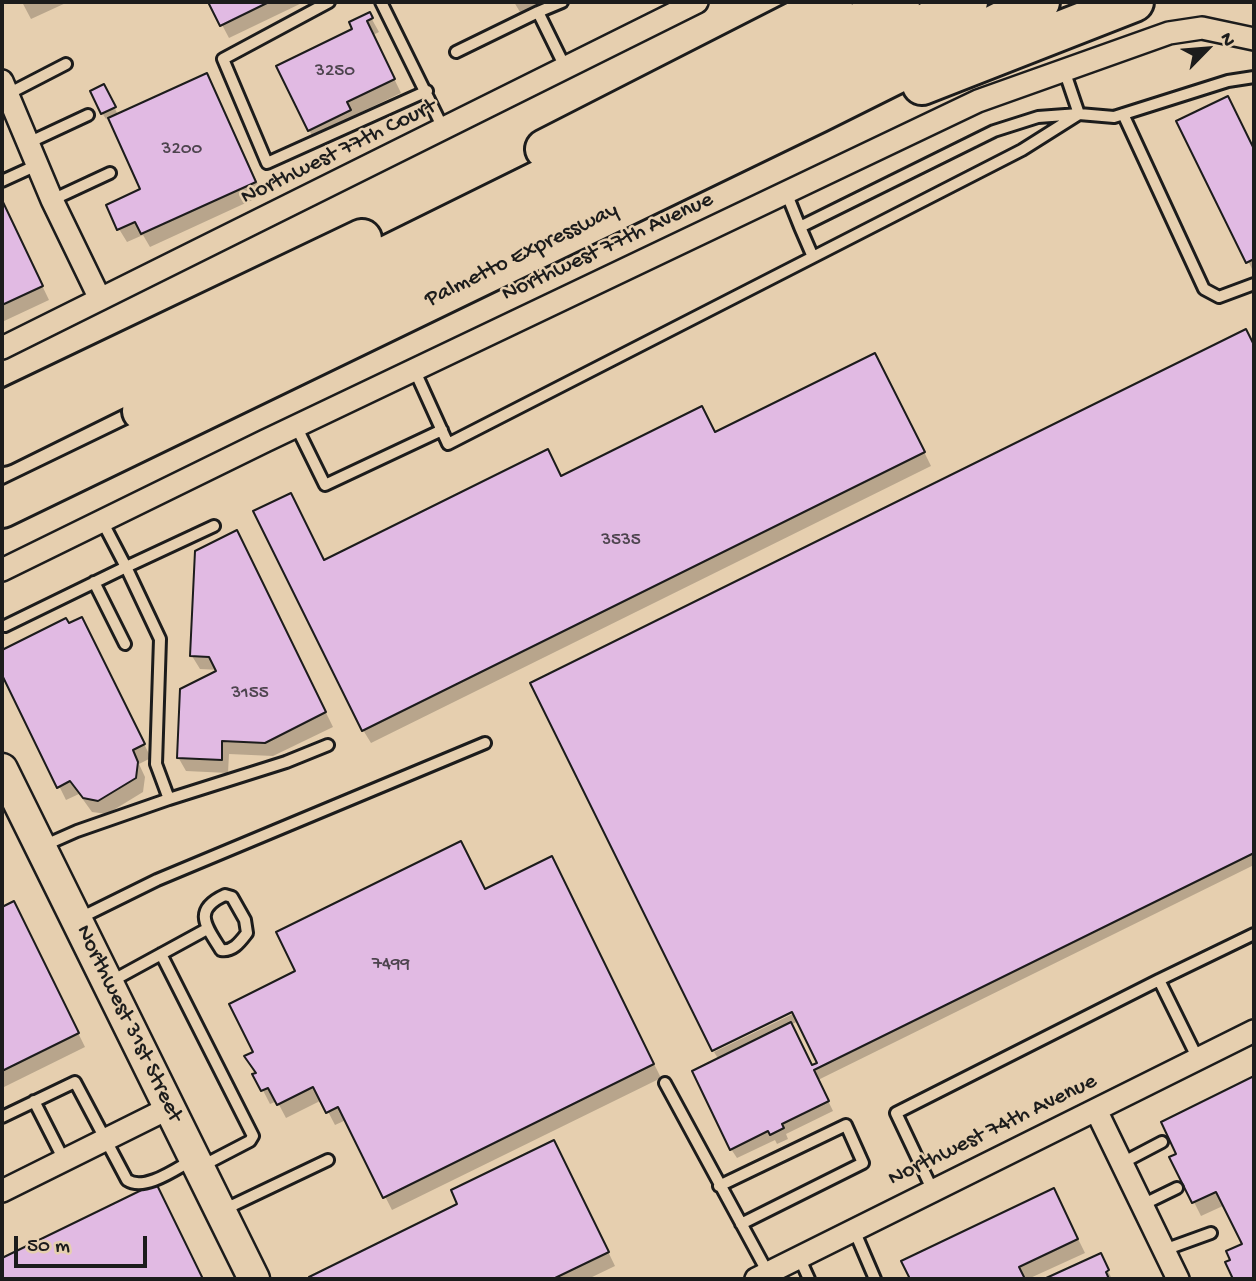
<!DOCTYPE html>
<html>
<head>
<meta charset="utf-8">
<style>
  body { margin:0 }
  #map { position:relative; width:1256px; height:1281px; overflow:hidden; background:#e6cfaf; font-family:"Gochi Hand",sans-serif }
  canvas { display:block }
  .frame { position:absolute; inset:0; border:4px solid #1c1c1c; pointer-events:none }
  .north { position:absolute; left:1172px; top:14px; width:70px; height:70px; -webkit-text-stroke:5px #e6cfaf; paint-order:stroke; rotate:65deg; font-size:19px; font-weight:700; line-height:28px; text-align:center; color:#1c1c1c }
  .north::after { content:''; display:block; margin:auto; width:24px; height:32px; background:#1c1c1c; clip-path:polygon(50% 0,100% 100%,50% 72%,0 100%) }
  .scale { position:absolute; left:14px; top:1236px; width:133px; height:32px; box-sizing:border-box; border:4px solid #1c1c1c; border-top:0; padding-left:9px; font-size:21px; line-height:24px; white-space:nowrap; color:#1c1c1c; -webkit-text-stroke:5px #e6cfaf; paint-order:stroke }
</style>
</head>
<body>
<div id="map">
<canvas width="1256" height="1281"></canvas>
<div class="frame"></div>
<div class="north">N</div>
<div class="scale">50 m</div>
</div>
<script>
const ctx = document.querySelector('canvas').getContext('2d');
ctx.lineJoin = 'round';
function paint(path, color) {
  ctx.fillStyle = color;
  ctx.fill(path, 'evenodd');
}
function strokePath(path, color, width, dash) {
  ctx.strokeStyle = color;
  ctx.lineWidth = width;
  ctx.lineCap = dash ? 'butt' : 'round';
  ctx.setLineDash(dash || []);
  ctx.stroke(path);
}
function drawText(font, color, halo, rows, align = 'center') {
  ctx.font = font + ' "Gochi Hand",sans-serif';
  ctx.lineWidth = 5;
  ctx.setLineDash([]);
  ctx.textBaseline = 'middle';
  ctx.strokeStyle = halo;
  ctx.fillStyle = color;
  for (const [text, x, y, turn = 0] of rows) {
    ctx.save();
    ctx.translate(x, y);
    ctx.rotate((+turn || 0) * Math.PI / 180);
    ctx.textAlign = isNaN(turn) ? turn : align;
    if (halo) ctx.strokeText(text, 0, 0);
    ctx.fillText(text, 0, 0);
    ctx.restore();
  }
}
const shadow = new Path2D(`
  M22,2h46l-37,17z
  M210,2h94l-75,36z
  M514,2h26l-20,10z
  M369,14l10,18 -6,3 28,58 -48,23 4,8 -40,20 -8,-14 46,-100z
  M214,88l49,107 -113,52 -7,-12 -16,7 -8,-13 23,-39 -33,-73 -3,2 -4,-6 5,-21 11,23z
  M1235,111l19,39v123l-75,-151z
  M2,202l47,98 -47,22z
  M1246,332l8,15v518l-436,215 15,31 -47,23 2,5 -11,5 -2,-4 -38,18 -6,-9 -12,-89 -5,-8 87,-42zM799,1021l20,42 -7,4 -22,-42z
  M883,369l48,97 -560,277 -8,-13 -39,-168 237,-84 155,-44z
  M244,546l89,181 -60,29 -44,-2 -1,19 -42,-2 -8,-14 43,-87 -21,-1 -8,-13z
  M66,620l3,5 20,8 62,125 -12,6 6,13 -2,15 -36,22 -15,-2 -13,-18 -13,6 -64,-129v-19z
  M559,872l102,206 -269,132 -46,-90 -11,5 -13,-25 -36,18 -9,-17 -7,3 -24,-47 239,-166z
  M14,903l71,144 -83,41v-179z
  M1254,1078v201h-19l-8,-16 17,-18 -19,-40 -24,11 -29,-58 7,-3 -16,-33z
  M561,1155l54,111 -27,13h-276z
  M156,1185l46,94h-200v-19z
  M1054,1190l31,63 -57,26h-116l-9,-17z
  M1100,1255l12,24h-64z`);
const building = new Path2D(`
  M208,2h61l-49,24z
  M370,12l3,6 -6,3 28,58 -48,23 4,8 -43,21 -32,-65 76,-37 -3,-7z
  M207,73l49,109 -115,52 -6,-12 -18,8 -11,-25 34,-16 -32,-71z
  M104,84l12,23 -15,7 -11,-23z
  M1228,96l26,53v110l-8,4 -70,-142z
  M2,200l41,86 -41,19z
  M1246,329l8,16v508l-440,217 15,31 -47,23 2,4 -14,7 -2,-4 -38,19 -38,-79 99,-49 21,43 5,-2 -25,-51 -80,39 -182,-368z
  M875,353l50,99 -563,279 -109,-220 38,-18 33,67 224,-111 13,27 141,-70 13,26z
  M237,530l89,182 -61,31 -43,-2v19l-45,-2 3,-69 36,-18 -7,-14 -19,-1 5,-105z
  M82,617l63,127 -12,6 5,12 -2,16 -38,23 -15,-3 -13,-17 -13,7 -55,-113v-25l64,-32 3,5z
  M461,841l24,48 67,-33 102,208 -271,134 -45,-91 -12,6 -13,-26 -36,18 -9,-17 -7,3 -9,-17 4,-1 -12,-17 9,-4 -24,-48 66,-33 -19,-39z
  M14,901l65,132 -77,38v-164z
  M1254,1076v203h-21l-8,-17 5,-2 -4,-9 16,-7 -26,-52 -24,11 -23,-46 7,-3 -15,-32z
  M554,1140l55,112 -56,27h-243l-1,-2 148,-73 -6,-14z
  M156,1183l47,96h-201v-21z
  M1054,1188l24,51 -59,28 6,12h-115l-9,-18z
  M1101,1253l8,17 -3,2 3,7h-65z`);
const lane = new Path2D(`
  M329,2l-106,57 44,104 160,-72
  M381,2l63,128
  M562,2l-24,10 28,57
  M456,52l82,-40
  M8,94l58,-30
  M1123,114l81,175 15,8 35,-13
  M28,143l60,-28
  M2,181l35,-16
  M786,192l14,35
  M52,200l58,-27
  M813,257l-13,-30 194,-96 44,-14 41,-3 -15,-44
  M414,369l34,75 574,-294 57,-36 35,3 114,-36 26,-4
  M296,426l29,59 117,-55
  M214,526l-88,41 34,72 -4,125 13,35 117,-37 42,-17
  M94,582l31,62
  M5,626l121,-59 -24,-46
  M43,846l34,-15 92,-32
  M225,895l7,2 13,23 2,13c-7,9 -14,19 -26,17 -15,-24 -29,-40 4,-55z
  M78,919l79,-39 328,-137
  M161,954l92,182 -3,5 -50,26
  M1159,980l95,-46
  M110,982l97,-53
  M665,1083l103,190
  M34,1101l30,59
  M2,1117l73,-35 52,98c18,12 50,-12 67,-21
  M1122,1163l40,-21
  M719,1186l127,-61 17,38 -122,61
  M933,1191l-37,-78 263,-133 39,79
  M1142,1205l35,-17
  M223,1210l105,-50
  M854,1230l21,49
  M1164,1250l47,-17
  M799,1257l10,22`);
const street = new Path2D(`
  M2,81l50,119 48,99
  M2,348l695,-346
  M2,570l263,-129 713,-340 191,-68 33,-5 52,11
  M1096,1110l82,169
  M2,1191l167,-83
  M756,1279l498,-248`);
const secondary = new Path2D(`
  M2,769l252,510`);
const highway = new Path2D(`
  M922,85l212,-83
  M545,149l288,-147
  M2,411l360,-172
  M142,411l826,-409
  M2,446l898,-444
  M2,508l816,-395 222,-111`);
const numberNames = [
  ["3250",335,72],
  ["3200",182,150],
  ["3535",621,541],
  ["3155",250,694],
  ["7499",391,965]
];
const streetNames = [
  ["Northwest 77th Court",339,153,-26],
  ["Northwest 77th Avenue",608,248,-25],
  ["Palmetto Expressway",522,256,-26],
  ["Northwest 31st Street",128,1024,64],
  ["Northwest 74th Avenue",993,1131,-26]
];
paint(shadow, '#0003');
paint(building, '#e1bae3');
strokePath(building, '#1c1c1c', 2);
strokePath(lane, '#1c1c1c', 16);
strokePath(street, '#1c1c1c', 26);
strokePath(secondary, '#1c1c1c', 35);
strokePath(highway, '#1c1c1c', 44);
strokePath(lane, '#e6cfaf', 10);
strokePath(street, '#e6cfaf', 21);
strokePath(secondary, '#e6cfaf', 30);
strokePath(highway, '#e6cfaf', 38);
drawText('19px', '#4d444e', null, numberNames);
drawText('23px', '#1c1c1c', '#e6cfaf', streetNames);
</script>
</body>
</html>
